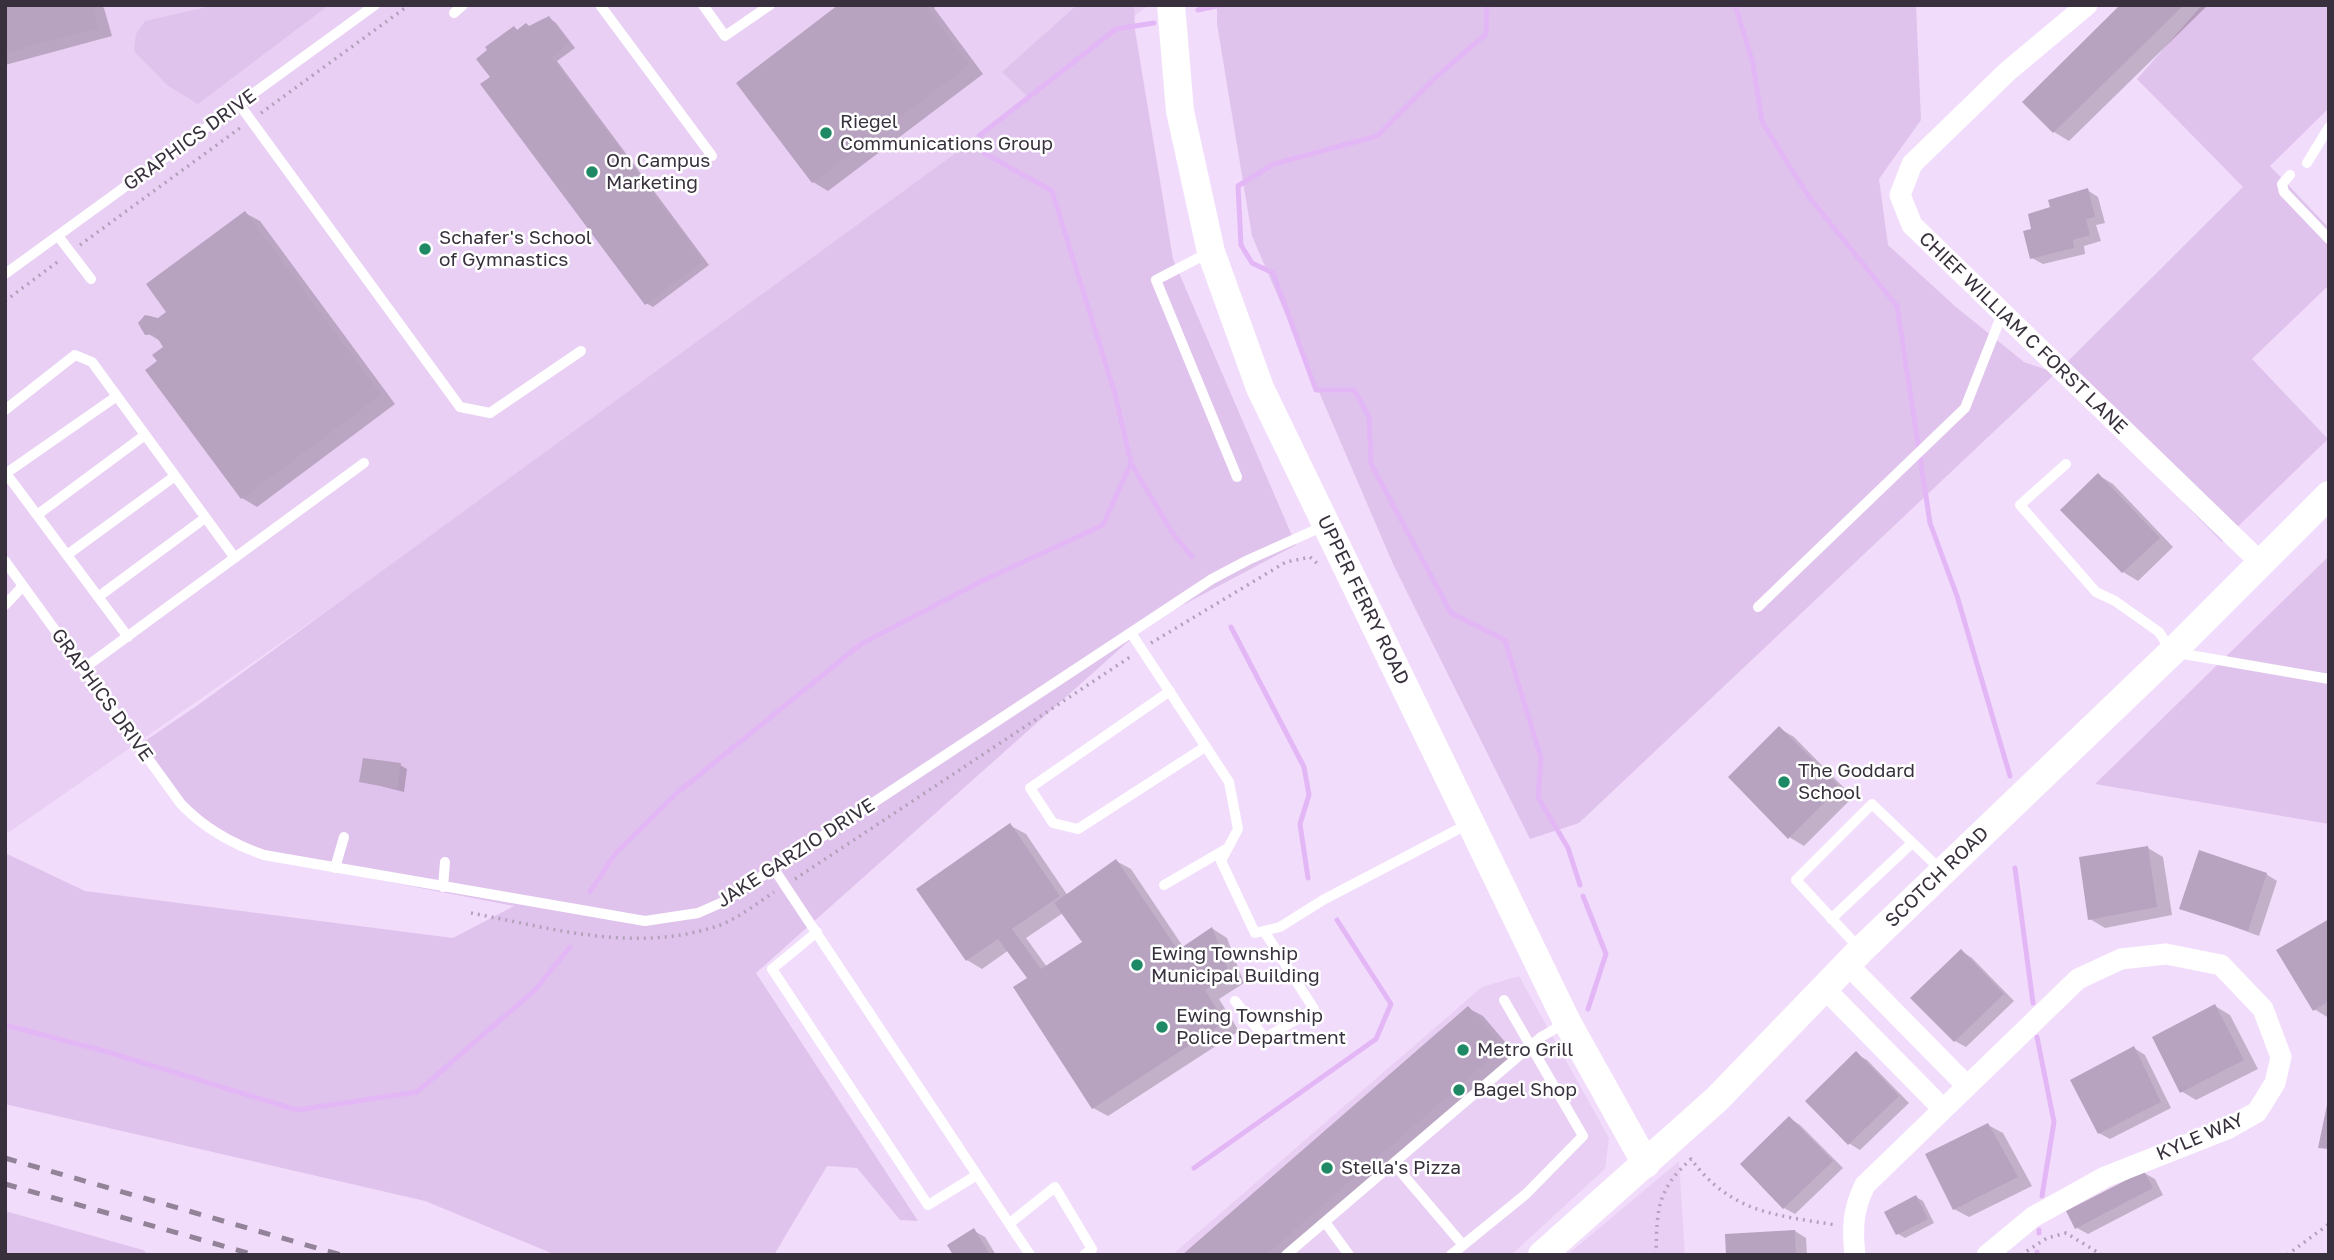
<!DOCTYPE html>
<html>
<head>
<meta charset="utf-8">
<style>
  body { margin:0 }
  #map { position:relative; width:2334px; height:1260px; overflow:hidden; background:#f2dcfb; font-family:"Golos Text",sans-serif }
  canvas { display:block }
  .frame { position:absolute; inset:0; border:7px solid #38303c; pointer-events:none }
</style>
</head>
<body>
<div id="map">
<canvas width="2334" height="1260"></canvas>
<div class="frame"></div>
</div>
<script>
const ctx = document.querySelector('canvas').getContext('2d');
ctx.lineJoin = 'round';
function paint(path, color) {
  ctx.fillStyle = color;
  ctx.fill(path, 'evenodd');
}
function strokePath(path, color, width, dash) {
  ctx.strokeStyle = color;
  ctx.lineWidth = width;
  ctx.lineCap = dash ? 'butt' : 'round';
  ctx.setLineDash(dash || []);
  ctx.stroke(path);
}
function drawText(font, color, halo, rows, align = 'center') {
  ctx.font = font + ' "Golos Text",sans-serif';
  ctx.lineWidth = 5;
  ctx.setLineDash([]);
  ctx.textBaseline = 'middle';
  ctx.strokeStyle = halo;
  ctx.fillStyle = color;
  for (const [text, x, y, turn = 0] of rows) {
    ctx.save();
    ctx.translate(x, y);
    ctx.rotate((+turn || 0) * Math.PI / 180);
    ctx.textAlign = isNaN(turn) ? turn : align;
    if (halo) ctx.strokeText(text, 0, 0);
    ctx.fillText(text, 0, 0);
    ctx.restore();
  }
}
const built = new Path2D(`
  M5,5h1144l-33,24 -132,124 -976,680 -3,-1z
  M1519,976l90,162 -4,31 -94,86h-339l310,-268z
  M1679,1162l6,93h-118l111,-93z`);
const green = new Path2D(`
  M216,5h113l-131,99 -31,-19 -33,-34 2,-17 9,-13z
  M1077,5h57l1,25 38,229 123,286 -147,78 -393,350 162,248 -18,-1 -43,-52 -30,-2 -53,89h-218l-131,-54 -420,-97v-251l80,38 368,47 61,-32 -265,-51 -78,-57 -32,-53 59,-40 832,-606 -28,-27z
  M1217,5h699l5,115 -42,59 9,66 68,62 68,55 32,11 187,-186 -106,-108 65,-74h127v103l-59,58 59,62v57l-77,74 76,80 -106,103 -166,-169 -477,450 -49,16 -137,-275 -141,-328 -35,-212z
  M2329,556v268l-234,-40z
  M5,1211l138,39 6,5h-144z`);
const shadow = new Path2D(`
  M5,5h95l4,3 8,28 -107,29z
  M841,5h96l-3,3 49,66 -155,117 -15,-9z
  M2122,5h86l-139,136 -15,-9z
  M549,18l7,5 19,25 -18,13 152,204 -56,42 -7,-4 -154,-226 22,-49 5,3z
  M2087,190l11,7 7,26 -9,2 5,16 -17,5 1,8 -42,10 -11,-6 1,-28 20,-22z
  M245,213l15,8 135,183 -138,103 -15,-9 -83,-137 7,-13 -4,-6 -20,-12 -2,-6 4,-7 6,-1 8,4 11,-8z
  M2098,475l15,9 60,63 -35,34 -15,-9 -61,-62z
  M1779,728l15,9 59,60 -49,49 -15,-9z
  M400,765l7,4 -3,23 -43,-11z
  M1011,826l15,8 42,62 48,-35 15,8 53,79 29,-19 14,9 17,45 -25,16 20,32 -131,85 -15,-8 -64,-129 -20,-29 -27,19 -15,-9zM1063,913l21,30 -37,24 -21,-29z
  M2148,848l15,9 9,58 -67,13 -15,-9z
  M2266,874l11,7 -18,55 -77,-28z
  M2329,921v97l-15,-9z
  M1961,951l11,7 42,43 -48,46 -11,-6 -42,-43z
  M2215,1006l15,9 28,54 -62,31 -15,-9z
  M1468,1008l15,8 34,40 -227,199h-105z
  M2134,1048l11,7 26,53 -61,31 -11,-6z
  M1856,1054l11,6 42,43 -49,47 -10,-6 -42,-43z
  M1789,1118l11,7 43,43 -48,46 -11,-6z
  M1988,1125l15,8 29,53 -63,31 -15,-8z
  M2144,1173l11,6 8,16 -75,39 -11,-6z
  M1916,1197l7,4 11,22 -29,15 -7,-4z
  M974,1231l11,6 11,18h-41z
  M1795,1231l11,7 1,17h-79z`);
const stream = new Path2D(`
  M1487,5l-1,29 -49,42 -60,60 -103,28 -36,22 3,59 11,18 21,10 43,117h38l15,27 2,47 80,149 54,27 36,118 -3,39 30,51 12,37
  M1735,5l18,58 9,59 47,75 88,109 33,217 27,73 53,180
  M1198,10l23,-5
  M1131,463l40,68 21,26
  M1231,627l73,140 5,28 -9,29 8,54
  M2015,868l18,135
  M590,892l25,-38 62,-61 184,-149 119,-62 123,-57 28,-62 -16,-69 -63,-203 -68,-38 -5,-17 137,-107 38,-6
  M1583,896l23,58 -18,55
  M5,1025l103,27 189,58 120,-18 118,-102 35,-43
  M2037,1037l17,85 -12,74
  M1194,1168l182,-129 15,-35 -54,-84
  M2039,1233v-3
  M2037,1252v3`);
const building = new Path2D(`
  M5,5h87l6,23 -93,25z
  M838,5h87l44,60 -157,118 -76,-100z
  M2120,5h64l-131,128 -31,-31z
  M549,16l20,27 -18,14 152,204 -58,44 -165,-221 10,-7 -14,-18 11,-9 -2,-3 29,-21 3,4 9,-7 3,3z
  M2088,188l7,29 -9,2 4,16 -17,5 1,8 -44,11 -7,-28 8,-2 -3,-15 22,-7 -2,-7z
  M245,211l136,184 -140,104 -96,-129 12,-9 -5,-6 11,-8 -8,-13 -10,1 -7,-12 7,-8 13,3 8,-6 -20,-28z
  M2098,473l62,65 -38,35 -62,-63z
  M1779,726l61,61 -52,52 -60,-62z
  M363,758l38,5 -4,26 -38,-7z
  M1010,823l50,73 -48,33 29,40 41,-27 -28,-39 62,-44 62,91 34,-23 18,48 -25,15 20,32 -133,87 -79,-122 14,-9 -29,-39 -32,22 -50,-72z
  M2148,846l9,61 -69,13 -9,-63z
  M2199,850l68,23 -19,58 -69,-22z
  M2329,919v82l-16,10 -37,-61z
  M1961,949l43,45 -50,48 -44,-44z
  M2215,1004l29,56 -64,33 -28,-56z
  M1468,1006l36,41 -239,208h-83z
  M2134,1046l27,56 -63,32 -28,-54z
  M1856,1051l43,45 -51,49 -43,-44z
  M2328,1100h1v49l-11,-1z
  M1789,1116l44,45 -50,48 -43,-45z
  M1988,1123l30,54 -65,33 -28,-56z
  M2144,1171l9,17 -78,41 -9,-18z
  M1916,1195l12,24 -32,16 -12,-23z
  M974,1228l16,27h-37l-6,-10z
  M1795,1230l1,25h-70l-1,-21z`);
const path = new Path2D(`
  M261,113l148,-108
  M80,245l160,-117
  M5,301l55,-41
  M1151,643l135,-81 24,-5 10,9
  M795,879l335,-222
  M471,913c80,15 162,40 243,14 21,-6 42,-23 60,-35
  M1656,1255c1,-45 0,-64 35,-96 40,54 84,56 145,66
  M2021,1255l26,-17 19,-5 36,22
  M2287,1255l42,-31`);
const service = new Path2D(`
  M600,5l112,151
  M703,5l22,31 45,-31
  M454,13l9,-8
  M239,104l221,303 30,6 91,-62
  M2307,163l22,-36
  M2290,175l-8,9 2,8 45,47
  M58,236l33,43
  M1208,253l-52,27 81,197
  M5,274l370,-269
  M5,410l70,-55 17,7 143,196
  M2066,464l-46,41 76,87 19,9 44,31 13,20 157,27
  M5,472l123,165
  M5,474l112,-78
  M37,515l108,-80
  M67,555l108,-79
  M5,561l176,243c24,25 51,40 83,51l381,66 53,-8 25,-11 489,-323 36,-19 78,-35
  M98,597l107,-79
  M5,605l18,-19
  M1758,607l207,-199 37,-94
  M1131,633l98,149 9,47 -17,32 34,72 25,-6 43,-27 147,-77
  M83,669l281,-206
  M1170,691l-140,97 23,35 25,6 127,-82
  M335,868l9,-31
  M774,869l203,306 -49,30 -156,-236 45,-37
  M1164,885l62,-36
  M443,887l2,-25
  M1831,919l81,-76
  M1859,948l-63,-68 76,-76 69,66
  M1235,1001l30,37 49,-29 -50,-78
  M1394,1164l69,81
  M977,1175l53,80
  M1325,1222l24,33
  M1010,1223l45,-36 37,62 -8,6
  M1286,1255l255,-218 26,-15
  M1451,1255l75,-61 57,-58 -79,-136`);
const minor = new Path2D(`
  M2087,5l-79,66 -96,93 -12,31 12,30 349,338
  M1847,964l120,122
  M1824,988l119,121
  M1855,1255c-3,-27 -2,-46 10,-70l213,-206 43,-20 45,-5 55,11 42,44 18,48 -6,26 -18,29 -30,17 -122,48 -72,40 -46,38`);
const secondary = new Path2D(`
  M1171,5l9,106 31,141 49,136 307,634 79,142
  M1542,1255l175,-156 144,-149 311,-298 157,-157`);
const rail = new Path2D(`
  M5,1158l336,97
  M5,1184l250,71`);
const markers = [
  [826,133,7,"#1f8966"],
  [592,172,7,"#1f8966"],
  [425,249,7,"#1f8966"],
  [1784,782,7,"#1f8966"],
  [1137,965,7,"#1f8966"],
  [1162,1027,7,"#1f8966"],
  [1463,1050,7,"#1f8966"],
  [1459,1090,7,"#1f8966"],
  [1327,1168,7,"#1f8966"]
];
const poiNames = [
  ["Riegel",840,122],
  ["Communications Group",840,144],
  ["On Campus",606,161],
  ["Marketing",606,183],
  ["Schafer's School",439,238],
  ["of Gymnastics",439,260],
  ["The Goddard",1798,771],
  ["School",1798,793],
  ["Ewing Township",1151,954],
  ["Municipal Building",1151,976],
  ["Ewing Township",1176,1016],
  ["Police Department",1176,1038],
  ["Metro Grill",1477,1050],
  ["Bagel Shop",1473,1090],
  ["Stella's Pizza",1341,1168]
];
const streetNames = [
  ["GRAPHICS DRIVE",190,140,-36],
  ["CHIEF WILLIAM C FORST LANE",2023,333,44],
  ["UPPER FERRY ROAD",1363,600,64],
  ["GRAPHICS DRIVE",102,695,54],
  ["JAKE GARZIO DRIVE",796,853,-33],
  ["SCOTCH ROAD",1937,877,-44],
  ["KYLE WAY",2200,1137,-23]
];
paint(built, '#e9cff4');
paint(green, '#e0c3ec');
paint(shadow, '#0003');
strokePath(stream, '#e3b7f6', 5);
paint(building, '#b7a3c0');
strokePath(path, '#b2a1ba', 3.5, [2, 5]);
strokePath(service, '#fff', 10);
strokePath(minor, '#fff', 21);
strokePath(secondary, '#fff', 28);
strokePath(rail, '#928398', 5, [12, 12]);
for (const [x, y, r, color] of markers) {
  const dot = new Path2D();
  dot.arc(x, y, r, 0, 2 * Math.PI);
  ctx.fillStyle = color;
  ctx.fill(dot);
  strokePath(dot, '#fff', 2.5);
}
drawText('19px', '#38303c', '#fff', poiNames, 'left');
drawText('19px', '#38303c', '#fff', streetNames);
</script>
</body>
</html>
